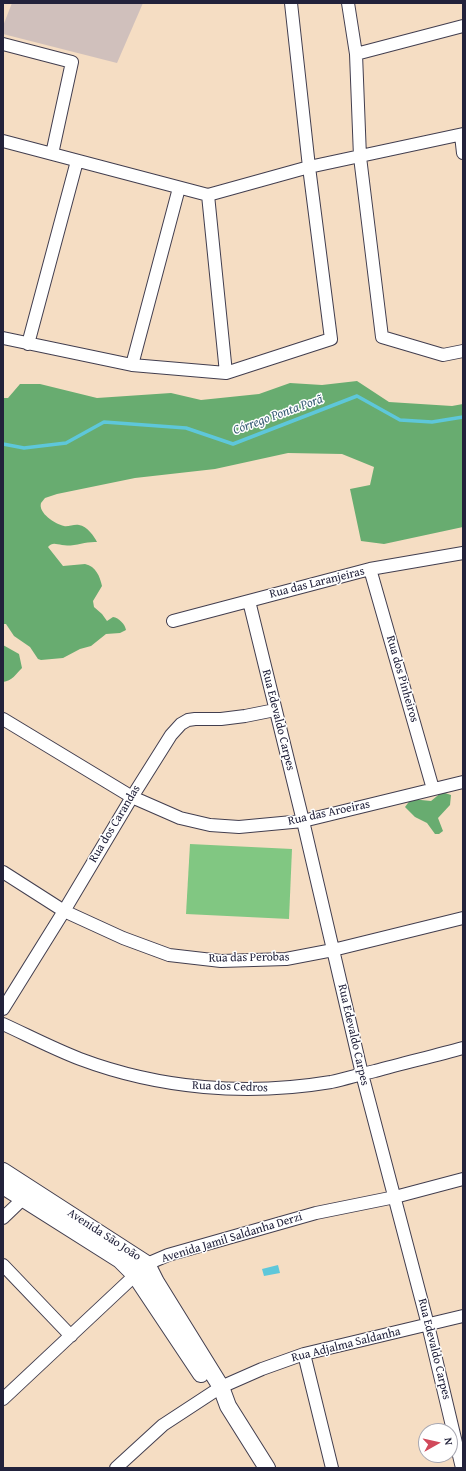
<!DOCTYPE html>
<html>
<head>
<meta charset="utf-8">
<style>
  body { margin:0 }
  #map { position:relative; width:466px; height:1471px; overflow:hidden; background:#f5ddc3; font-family:"Gentium Book Plus",serif }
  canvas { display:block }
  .frame { position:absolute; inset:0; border:4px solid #22223b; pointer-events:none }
  .north { position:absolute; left:418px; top:1423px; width:40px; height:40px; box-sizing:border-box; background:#fff; border:1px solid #a7a7b1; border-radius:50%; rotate:82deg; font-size:11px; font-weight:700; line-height:16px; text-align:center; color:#22223b }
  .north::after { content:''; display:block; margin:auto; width:14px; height:18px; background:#d1495b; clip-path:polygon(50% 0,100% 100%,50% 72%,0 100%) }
</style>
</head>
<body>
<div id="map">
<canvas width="466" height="1471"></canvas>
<div class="frame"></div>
<div class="north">N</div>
</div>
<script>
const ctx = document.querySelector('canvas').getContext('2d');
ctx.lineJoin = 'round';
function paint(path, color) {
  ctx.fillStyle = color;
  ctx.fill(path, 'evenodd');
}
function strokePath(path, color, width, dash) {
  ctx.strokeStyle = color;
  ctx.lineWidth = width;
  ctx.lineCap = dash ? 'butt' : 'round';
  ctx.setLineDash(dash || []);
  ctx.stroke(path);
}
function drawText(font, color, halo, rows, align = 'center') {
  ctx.font = font + ' "Gentium Book Plus",serif';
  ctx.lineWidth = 3;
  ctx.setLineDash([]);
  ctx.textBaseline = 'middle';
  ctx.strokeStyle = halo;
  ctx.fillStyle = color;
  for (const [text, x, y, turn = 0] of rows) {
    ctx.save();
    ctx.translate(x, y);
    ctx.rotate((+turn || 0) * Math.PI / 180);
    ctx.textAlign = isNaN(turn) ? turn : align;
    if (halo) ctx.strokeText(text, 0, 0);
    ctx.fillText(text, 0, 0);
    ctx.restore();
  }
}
const industrial = new Path2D(`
  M12,3h131l-26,60 -114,-29v-8z`);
const green = new Path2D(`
  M190,844l102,5 -3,70 -103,-5z`);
const forest = new Path2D(`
  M357,381l32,21 63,4 11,-2v123l-79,17 -23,-3 -11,-52 20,-4 4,-18 -32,-13 -54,-1 -73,16 -80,9 -78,16 -12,4 -4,5c-3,10 14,21 23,23 4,1 10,-2 15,-1 8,1 15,11 18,17 -11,-1 -23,5 -35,3 -6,-1 -10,-3 -14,2l15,19 22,-2c11,2 15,13 17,22l-9,15 1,6 8,7 5,7 6,-4c6,1 12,7 13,13l-6,3 -14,1 -15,12 -11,3 -17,9 -22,2 -3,-1 -8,-12 -16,-11 -8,-12h-3v-226h5l12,-14h20l57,14 74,-5 30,7 58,-6 31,-11 32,2z
  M3,645l16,9 3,14c-6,6 -10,13 -19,14z
  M442,792l9,3 -1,10 -12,13 5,13 -4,3h-4l-8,-11 -12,-6 -10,-10 6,-8 20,2z`);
const water = new Path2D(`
  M278,1265l2,8 -16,3 -2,-7z`);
const stream = new Path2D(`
  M3,444l21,4 42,-5 38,-21 82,6 47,16 124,-48 43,24 32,2 31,-5`);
const minor = new Path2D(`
  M348,3l8,51 4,103 22,180 61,18 20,-4
  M3,44l69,18 -20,92
  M356,54l107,-28
  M461,135l2,18
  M3,141l205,54 101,-28 154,-33
  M208,195l18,178
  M3,338l129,27 94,8 105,-34 -22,-172 -18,-164
  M28,344l49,-183
  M132,365l47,-177
  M370,569l63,220
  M249,601l54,220 59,253 66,251 34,143
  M173,621l197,-52 93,-16
  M3,719l129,78 48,21 30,7 29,2 64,-6 160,-39
  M3,872l61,39 59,27 46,17 52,6 65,-2 47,-9 130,-32
  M3,1009l61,-98 68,-114 39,-62 10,-11 7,-4 7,-1h26l24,-3 30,-6
  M3,1024c26,12 51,25 77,35 80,30 167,37 251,23 15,-3 29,-8 44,-11 29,-8 59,-15 88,-23
  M3,1218l25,-24
  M3,1265l68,71
  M304,1354l28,114
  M3,1399l144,-135 21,-9 148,-42 79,-16 68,-18
  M116,1468l47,-43 58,-38 41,-18 42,-15 159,-38`);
const tertiary = new Path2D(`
  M3,1171l144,93 9,18 65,105 7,19 39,62
  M3,1186l117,74 15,15 66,99`);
const streetNames = [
  ["Rua das Laranjeiras",317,583,-14],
  ["Rua dos Pinheiros",402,679,74],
  ["Rua Edevaldo Carpes",278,720,76],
  ["Rua das Aroeiras",329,813,-12],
  ["Rua dos Carandas",115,824,-59],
  ["Rua das Perobas",249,958,-1],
  ["Rua Edevaldo Carpes",353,1035,77],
  ["Rua dos Cedros",230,1087,2],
  ["Avenida São João",104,1235,33],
  ["Avenida Jamil Saldanha Derzi",232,1238,-17],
  ["Rua Adjalma Saldanha",346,1345,-14],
  ["Rua Edevaldo Carpes",434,1349,76]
];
const waterNames = [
  ["Córrego Ponta Porã",278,415,-20]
];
paint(industrial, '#d0c0bc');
paint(green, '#81c782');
paint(forest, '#68ac70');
paint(water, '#5ec7da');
strokePath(stream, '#5ec7da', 3.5);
strokePath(minor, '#423e4f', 14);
strokePath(tertiary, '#423e4f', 18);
strokePath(minor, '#fff', 12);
strokePath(tertiary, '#fff', 16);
drawText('12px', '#22223b', '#fff', streetNames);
drawText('italic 13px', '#375c73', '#fff', waterNames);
</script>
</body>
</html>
